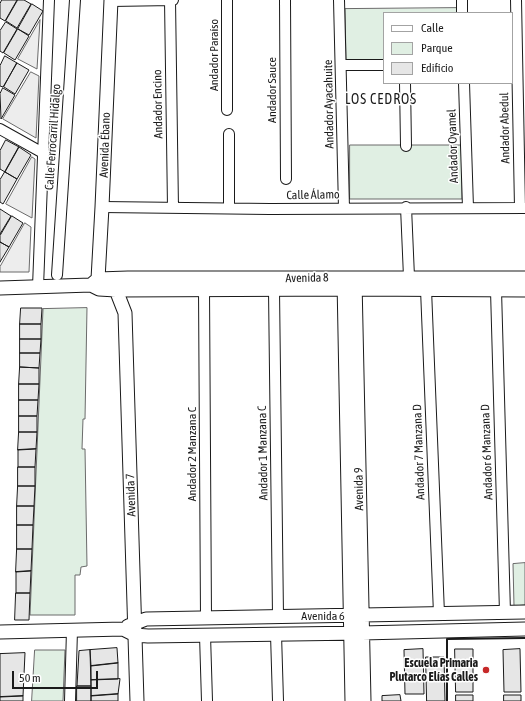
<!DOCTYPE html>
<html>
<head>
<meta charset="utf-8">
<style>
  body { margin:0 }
  #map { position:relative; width:525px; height:701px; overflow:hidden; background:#fff; font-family:"Asap Condensed",sans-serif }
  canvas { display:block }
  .legend { position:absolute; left:383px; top:12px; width:130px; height:72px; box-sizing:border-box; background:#fff; border:1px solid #a3a3a3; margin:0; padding:5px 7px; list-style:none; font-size:12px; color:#1a1a1a }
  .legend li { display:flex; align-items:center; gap:8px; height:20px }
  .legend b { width:20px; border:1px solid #a3a3a3 }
  .scale { position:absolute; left:12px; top:671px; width:86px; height:18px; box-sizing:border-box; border:2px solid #1a1a1a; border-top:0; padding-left:5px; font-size:12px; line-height:14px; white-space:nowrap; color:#1a1a1a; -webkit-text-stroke:3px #fff; paint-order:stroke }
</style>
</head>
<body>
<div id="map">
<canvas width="525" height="701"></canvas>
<ul class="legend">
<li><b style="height:5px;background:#fff"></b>Calle</li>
<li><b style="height:11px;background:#e0efe3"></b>Parque</li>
<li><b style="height:11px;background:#e6e6e6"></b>Edificio</li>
</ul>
<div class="scale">50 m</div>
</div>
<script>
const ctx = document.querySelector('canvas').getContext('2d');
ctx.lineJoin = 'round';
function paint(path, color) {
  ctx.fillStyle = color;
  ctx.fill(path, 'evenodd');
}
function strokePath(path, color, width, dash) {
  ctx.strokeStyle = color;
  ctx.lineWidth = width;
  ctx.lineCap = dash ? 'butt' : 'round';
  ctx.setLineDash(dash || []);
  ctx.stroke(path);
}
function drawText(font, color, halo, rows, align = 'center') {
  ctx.font = font + ' "Asap Condensed",sans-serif';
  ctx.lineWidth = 3;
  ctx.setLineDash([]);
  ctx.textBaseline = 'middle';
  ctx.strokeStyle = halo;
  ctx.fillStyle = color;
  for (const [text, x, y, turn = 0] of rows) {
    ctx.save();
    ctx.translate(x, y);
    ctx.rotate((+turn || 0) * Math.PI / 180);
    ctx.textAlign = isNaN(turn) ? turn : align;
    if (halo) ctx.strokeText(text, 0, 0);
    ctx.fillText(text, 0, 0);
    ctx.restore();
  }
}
const green = new Path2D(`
  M459,8v5h-75v47h-38l-1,-51z
  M350,145h112v54h-112z
  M87,308l-2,111h-2l-1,30h3l2,117 -6,1 -1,8h-5v40h-45l13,-306z
  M525,563v42l-11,1 -1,-42z
  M35,650h30l-2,51h-31z`);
const parking = new Path2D(`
  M40,20l-3,49 -19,-10z
  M31,72l8,4 -3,62 -33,-19z
  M32,157l3,2 -3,59 -26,-14z
  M25,223l6,4 -2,45h-29v-5z`);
const building = new Path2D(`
  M2,0h15l-12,21 -5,-3v-14z
  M18,0h6l7,4 -14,24 -11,-7z
  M32,4l11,7 -14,24 -11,-6z
  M6,22l11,7 -14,24 -3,-2v-20z
  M18,29l11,7 -14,24 -11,-7z
  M5,56l12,7 -14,24 -3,-1v-20z
  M17,63l12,7 -14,24 -11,-7z
  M3,88l12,7 -14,24 -1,-25z
  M6,140l13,7 -14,25 -5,-3v-18z
  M19,147l12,8 -14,24 -12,-7z
  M5,172l12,7 -14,25 -3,-2v-22z
  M0,209l11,7 -11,18z
  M12,216l11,7 -14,24 -9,-5v-6z
  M0,242l9,5 -9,15z
  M21,308h21l-1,16h-21z
  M20,324h21v15h-21z
  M20,339h21l-1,14h-20z
  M20,353h20l-1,15 -19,-1z
  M20,367l19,1v16h-20z
  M19,384h20l-1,16h-19z
  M19,400h19l-1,16h-18z
  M19,416h18v16h-18z
  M19,432h18l-1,17 -18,1z
  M36,449l-1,18h-17v-17z
  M18,467h17v19h-17z
  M18,486h17l-1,20h-17z
  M17,506h17l-1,19h-16z
  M17,525h16l-1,24h-15z
  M17,549h15l-1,22 -15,1z
  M31,571l-1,22h-14v-21z
  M16,593h14l-1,27h-14z
  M117,648l1,15 -27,3 -1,-16z
  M423,649l1,45h-19l-1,-44z
  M455,649h18v43h-17z
  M520,649l1,43h-17l-1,-42z
  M90,650l1,36h-14l2,-35z
  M25,653l-2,43 -23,1v-43z
  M426,657h18l1,44h-18z
  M118,663v16l-27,1v-14z
  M120,679l-2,15 -27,2v-16z
  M77,686h14v15h-14z
  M118,694v7h-27v-5z
  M400,695l1,6h-19v-5z
  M456,695h17v6h-17z
  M504,695h17v6h-17z
  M23,696v5h-23v-4z`);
const minor = new Path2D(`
  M170,0l3,208
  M227,0v110
  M285,0l1,179
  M339,0l5,208
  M462,0v13
  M516,0l4,208
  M111,1l62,-1
  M341,65h43
  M405,83l1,63
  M464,83l4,125
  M0,129l43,24
  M102,207l168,2 255,-1
  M406,207l3,70
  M229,208v-74
  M57,275l18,-275
  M38,287l11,-287
  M204,289l2,329
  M426,289l13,325
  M274,290l4,326
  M496,290l9,323
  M276,634l2,67
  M205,635l2,66
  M70,701l2,-71`);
const tertiary = new Path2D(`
  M344,281l8,420
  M355,281l9,420
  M91,285l7,-6 30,-1h397
  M0,288l91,-3 8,4 17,1 239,-1 170,1
  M99,288l-1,-9 4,-72 9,-207
  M116,290l9,23 12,388
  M128,626l18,-7 379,-7
  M0,632l123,-3 12,6 13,1 214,-3 163,-4`);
const wall = new Path2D(`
  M447,701v-62l78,-1`);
const markers = [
  [486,670,4,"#c62828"]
];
const streetNames = [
  ["Andador Paraíso",214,55,-90],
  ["Andador Sauce",272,90,-90],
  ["Andador Encino",158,104,-91],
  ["Andador Ayacahuite",329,104,-91],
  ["Andador Abedul",505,128,-91],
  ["Calle Ferrocarril Hidalgo",53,137,-86],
  ["Avenida Ébano",105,145,-88],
  ["Andador Oyamel",453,146,-92],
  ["Calle Álamo",313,195,-1],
  ["Avenida 8",307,278,-1],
  ["Andador 7 Manzana D",419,452,-92],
  ["Andador 6 Manzana D",487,452,-92],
  ["Andador 1 Manzana C",263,453,-91],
  ["Andador 2 Manzana C",192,454,-90],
  ["Avenida 9",359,489,-91],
  ["Avenida 7",131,495,-92],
  ["Avenida 6",323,616]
];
const poiNames = [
  ["Escuela Primaria",478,663],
  ["Plutarco Elías Calles",478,677]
];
const quarterNames = [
  ["LOS CEDROS",381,100]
];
paint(green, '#e0efe3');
strokePath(green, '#6a6a6a', 1);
paint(parking, '#ededed');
strokePath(parking, '#6a6a6a', 1);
paint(building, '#e6e6e6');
strokePath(building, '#1a1a1a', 1);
strokePath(minor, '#1a1a1a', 12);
strokePath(tertiary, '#1a1a1a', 15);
strokePath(minor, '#fff', 10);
strokePath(tertiary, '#fff', 13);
strokePath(wall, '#1a1a1a', 2);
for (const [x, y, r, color] of markers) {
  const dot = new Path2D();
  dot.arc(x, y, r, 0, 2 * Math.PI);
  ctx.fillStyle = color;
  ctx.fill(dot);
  strokePath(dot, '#fff', 1.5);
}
drawText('12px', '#1a1a1a', '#fff', streetNames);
drawText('bold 12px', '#1a1a1a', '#fff', poiNames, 'right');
ctx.letterSpacing = '1px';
drawText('14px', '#1a1a1a', '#fff', quarterNames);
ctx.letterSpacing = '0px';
</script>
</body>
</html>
